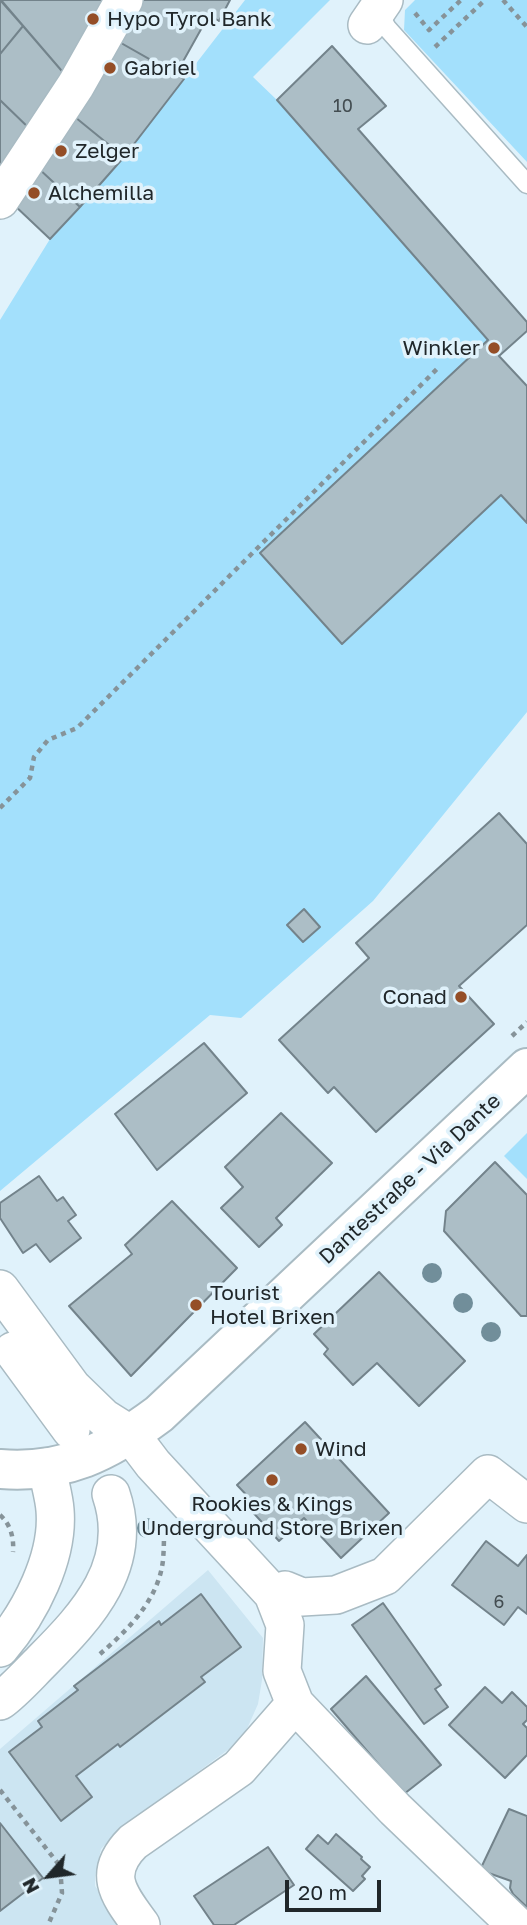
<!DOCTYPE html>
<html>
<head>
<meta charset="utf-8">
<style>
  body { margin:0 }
  #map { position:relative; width:527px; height:1925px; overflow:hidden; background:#e0f2fb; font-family:"Golos Text",sans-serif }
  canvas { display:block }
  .north { position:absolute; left:14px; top:1841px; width:70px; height:70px; -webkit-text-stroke:5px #e0f2fb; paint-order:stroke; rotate:242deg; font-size:19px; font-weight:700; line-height:28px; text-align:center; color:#20272a }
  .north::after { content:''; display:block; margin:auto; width:24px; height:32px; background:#20272a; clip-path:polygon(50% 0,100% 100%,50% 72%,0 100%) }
  .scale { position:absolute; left:285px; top:1880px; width:96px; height:32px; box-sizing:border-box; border:4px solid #20272a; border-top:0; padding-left:9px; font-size:21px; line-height:24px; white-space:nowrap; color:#20272a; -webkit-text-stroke:5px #e0f2fb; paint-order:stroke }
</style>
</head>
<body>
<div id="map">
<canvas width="527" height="1925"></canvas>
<div class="north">N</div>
<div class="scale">20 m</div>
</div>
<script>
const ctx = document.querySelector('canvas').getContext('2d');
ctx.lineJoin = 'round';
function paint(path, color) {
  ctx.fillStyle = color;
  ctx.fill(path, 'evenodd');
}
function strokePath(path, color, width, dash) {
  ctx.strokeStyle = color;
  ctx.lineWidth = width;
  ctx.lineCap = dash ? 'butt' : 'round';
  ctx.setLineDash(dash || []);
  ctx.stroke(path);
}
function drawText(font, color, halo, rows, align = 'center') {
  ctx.font = font + ' "Golos Text",sans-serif';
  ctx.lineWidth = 7;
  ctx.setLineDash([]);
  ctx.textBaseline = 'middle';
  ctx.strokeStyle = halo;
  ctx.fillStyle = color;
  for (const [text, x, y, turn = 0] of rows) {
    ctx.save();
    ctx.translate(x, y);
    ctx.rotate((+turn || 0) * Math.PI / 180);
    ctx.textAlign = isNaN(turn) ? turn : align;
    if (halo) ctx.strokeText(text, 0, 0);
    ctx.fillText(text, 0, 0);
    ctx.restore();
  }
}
const built = new Path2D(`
  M208,1570l55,68 -1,42 -4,24 -12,27 -17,18 -110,81 -18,19 -6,28v9l29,39h-124v-176z`);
const green = new Path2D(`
  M245,0h85l-77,77 24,23 211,240 -228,213 82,91 159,-149 26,28v189l-154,189 -132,117 -31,-3 -210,176v-871l50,-81 124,-147z
  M415,0h112v162l-123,-132 1,-20z
  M527,1133v46l-23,-23z`);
const building = new Path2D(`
  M0,0l23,26 -23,28z
  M1,0h109l-43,77z
  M135,0h95l-11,21 -10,-6 -33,59 -62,-35z
  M23,26l44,51 -35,54 -32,-31v-46z
  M114,39l70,40 -60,78 -54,-44z
  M332,46l54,60 -28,23 169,193v9l-28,25 28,30v137l-26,-28 -159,149 -82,-91 228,-213 -211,-240z
  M0,100l32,31 -32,51z
  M70,113l54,44 -44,50 -43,-40z
  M37,167l43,40 -30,32 -37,-35z
  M499,813l28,31v81l-68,61 35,38 -118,108 -42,-45 -6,6 -49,-53 90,-82 -13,-15z
  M304,909l16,18 -17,15 -16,-17z
  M204,1043l43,50 -90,77 -42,-56z
  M281,1113l51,50 -56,55 6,7 -23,22 -38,-39 22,-21 -18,-20z
  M495,1162l32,33v121h-6l-77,-85 2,-20z
  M39,1176l18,25 6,-4 13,18 -8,6 13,17 -31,24 -14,-18 -13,9 -23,-35v-15z
  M172,1201l65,67 -106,108 -62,-70 63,-52 -7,-9z
  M379,1272l86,89 -46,45 -42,-43 -24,22 -29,-31 4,-5 -14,-15z
  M305,1422l84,91 -48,45 -37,-40 -25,23 -30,-33 5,-5 -17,-18z
  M486,1541l32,25 9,-11v59l-9,-7 -14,18 -52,-40z
  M201,1594l40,53 -40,30 4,5 -85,65 -2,-3 -42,32 16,21 -31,24 -52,-69 33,-25 -4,-6 40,-31 -4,-4 85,-65 2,4z
  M383,1603l58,82 -6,4 13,18 -24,17 -72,-99z
  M366,1676l75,89 -37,29 -73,-85z
  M485,1687l17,16 10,-11 15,15v13l-4,4 4,4v27l-22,23 -56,-53z
  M509,1809l18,7v91l-14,-13 -3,-6 1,-7 -31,-11z
  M0,1823l43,55 -43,33z
  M336,1834l26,23 -1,2 9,8 -8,9 3,3 -12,12 -47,-42 12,-14 10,9z
  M268,1847l26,38 -60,40h-20l-20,-29z`);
const path = new Path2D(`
  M503,0l24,27
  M415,13l14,17 32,-30
  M435,47l50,-47
  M0,808l30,-30 4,-21 14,-17 29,-12 362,-361
  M512,1036l15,-14
  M0,1515c11,10 14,23 13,37
  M100,1654c28,-24 59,-55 63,-94 1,-11 1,-22 1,-33
  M0,1790l60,76 2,27 -14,32`);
const lane = new Path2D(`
  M377,11l10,17 140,156`);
const street = new Path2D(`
  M367,25l17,-25
  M0,200l76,-115 48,-85
  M0,1289l72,98 32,31 27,17 22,29 120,130 12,31 -3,46 13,33 100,105 121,116
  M13,1351l58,79
  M273,1594l12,-4 17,7 34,-2 49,-19 103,-102 39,30
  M0,1648c30,-35 59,-91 55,-138 -1,-14 -6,-29 -8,-43
  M0,1701c14,-10 29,-27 42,-40 46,-46 93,-97 69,-167
  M141,1925c-22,-30 -40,-51 -8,-83l106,-74 56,-64`);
const secondary = new Path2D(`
  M0,1469c65,5 108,-17 159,-55l368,-346`);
const trees = [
  [432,1273],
  [463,1303],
  [491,1332],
  [147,1528]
];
const markers = [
  [93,19,7,"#944e27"],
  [110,68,7,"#944e27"],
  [61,151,7,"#944e27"],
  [34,193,7,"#944e27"],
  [494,348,7,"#944e27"],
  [461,997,7,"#944e27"],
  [196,1305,7,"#944e27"],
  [301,1449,7,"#944e27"],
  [272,1480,7,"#944e27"]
];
const numberNames = [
  ["10",343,106],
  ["6",499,1602]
];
const poiNames = [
  ["Hypo Tyrol Bank",107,19],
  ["Gabriel",124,68],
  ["Zelger",75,151],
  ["Alchemilla",48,193],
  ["Winkler",480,348,"right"],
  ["Conad",447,997,"right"],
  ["Tourist",210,1293],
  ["Hotel Brixen",210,1317],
  ["Wind",315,1449],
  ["Rookies & Kings",272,1504,"center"],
  ["Underground Store Brixen",272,1528,"center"]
];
const streetNames = [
  ["Dantestraße - Via Dante",410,1179,-43]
];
paint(built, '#cce5f2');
paint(green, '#a3e0fc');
paint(building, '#acbec6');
strokePath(building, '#73838b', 2);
strokePath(lane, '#a9bbc3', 21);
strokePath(street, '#a9bbc3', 40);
strokePath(secondary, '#a9bbc3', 42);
strokePath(path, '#869399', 4.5, [5, 5]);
strokePath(lane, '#fff', 18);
strokePath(street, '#fff', 37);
strokePath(secondary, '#fff', 38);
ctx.fillStyle = '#718e9a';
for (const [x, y] of trees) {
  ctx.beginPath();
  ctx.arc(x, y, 10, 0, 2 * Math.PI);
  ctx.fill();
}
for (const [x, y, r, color] of markers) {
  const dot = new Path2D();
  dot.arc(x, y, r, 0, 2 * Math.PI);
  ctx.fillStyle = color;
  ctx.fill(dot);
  strokePath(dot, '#e0f2fb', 2.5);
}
drawText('18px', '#434d51', null, numberNames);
drawText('21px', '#20272a', '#e0f2fb', poiNames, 'left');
drawText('21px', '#20272a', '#e0f2fb', streetNames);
</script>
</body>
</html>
